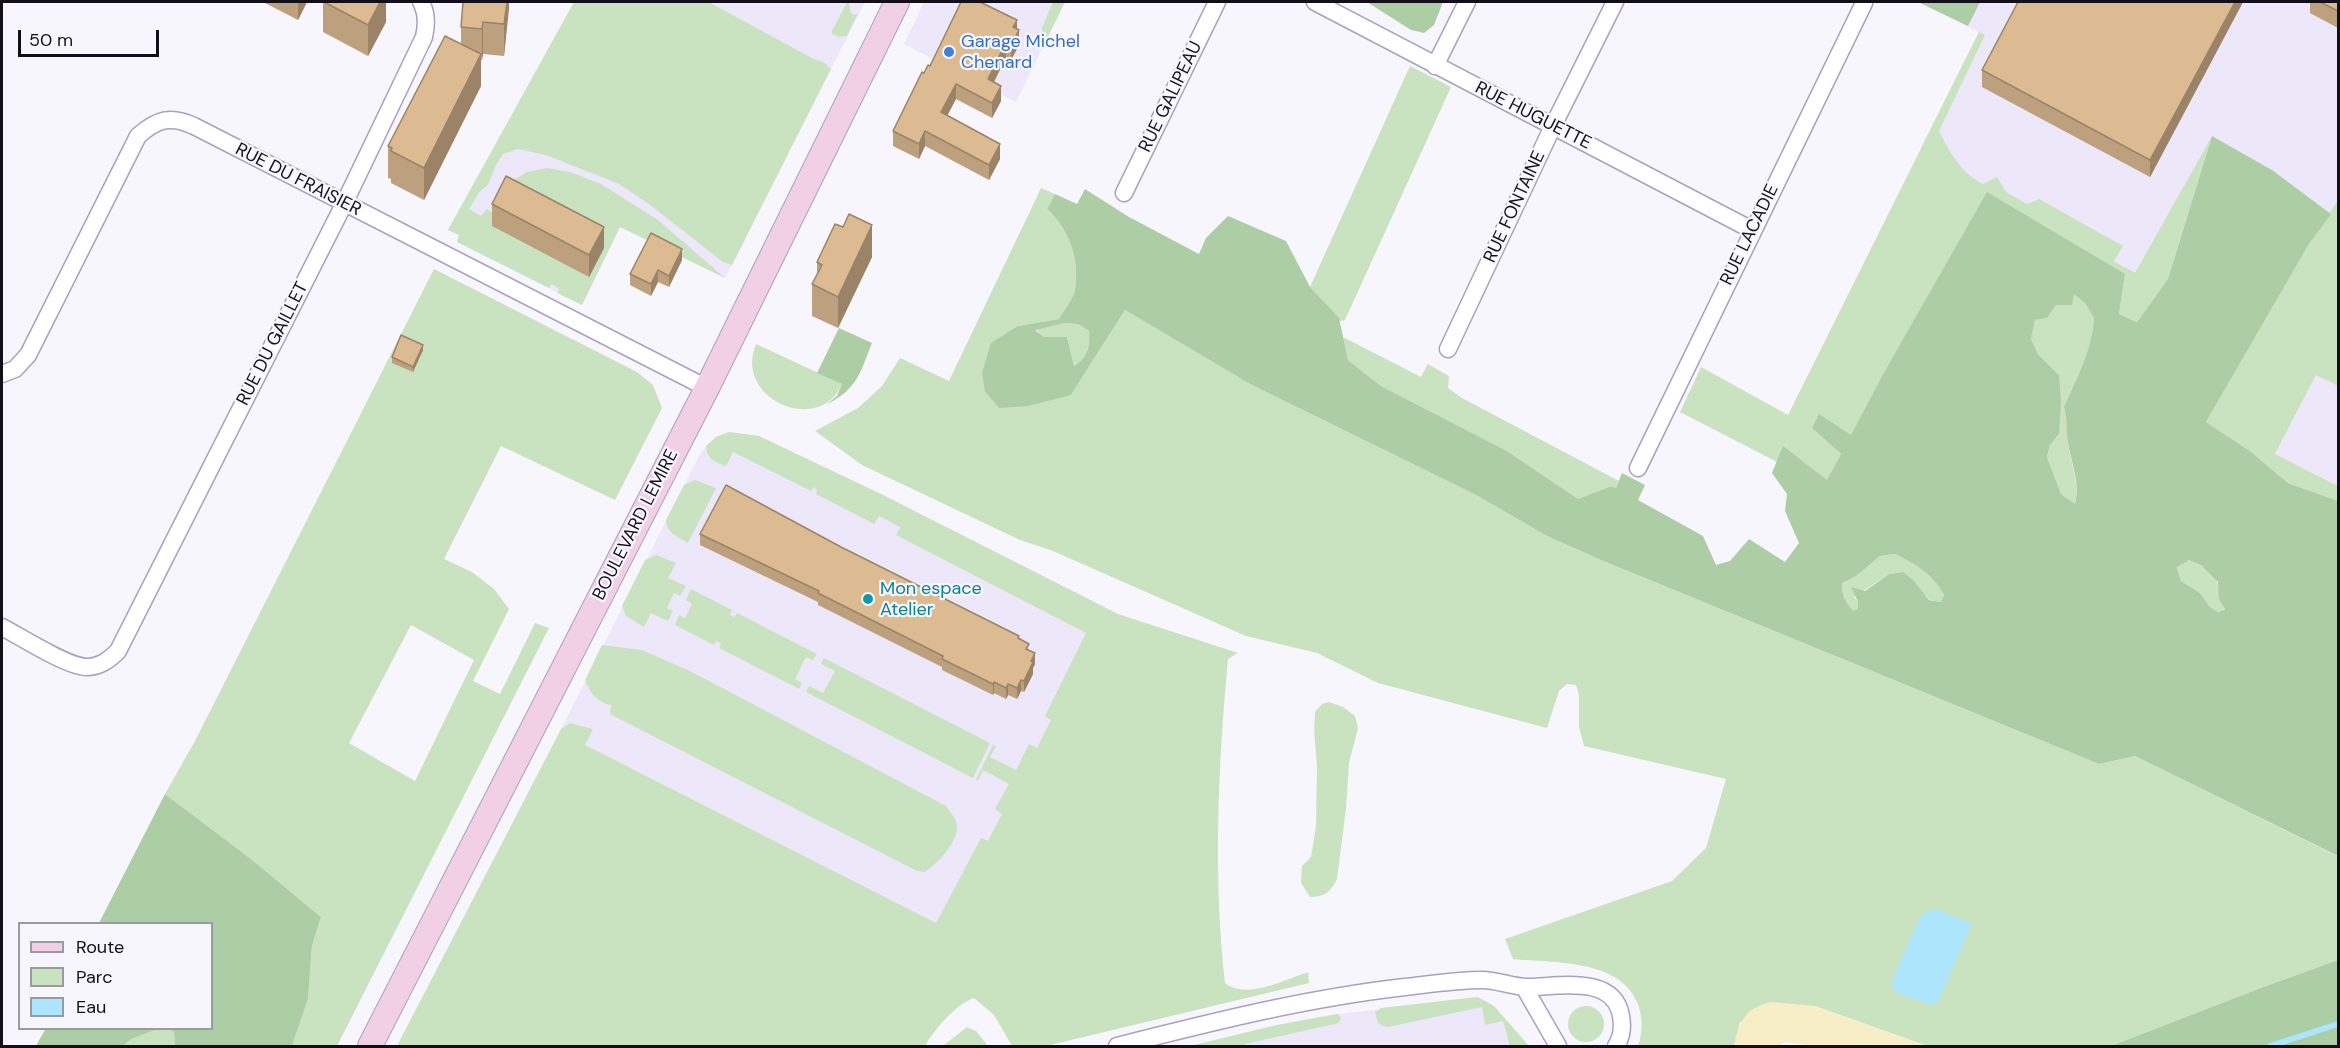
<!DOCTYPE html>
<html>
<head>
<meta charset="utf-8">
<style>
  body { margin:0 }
  #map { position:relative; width:2340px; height:1048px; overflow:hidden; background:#f7f6fd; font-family:"DM Sans",sans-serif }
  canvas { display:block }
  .frame { position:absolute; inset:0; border:3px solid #120f1a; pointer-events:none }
  .legend { position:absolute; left:18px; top:922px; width:195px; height:108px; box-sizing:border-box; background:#f7f6fd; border:2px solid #9b9aa2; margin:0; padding:8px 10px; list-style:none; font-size:18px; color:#120f1a }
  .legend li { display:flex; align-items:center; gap:12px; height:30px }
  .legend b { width:30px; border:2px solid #9b9aa2 }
  .scale { position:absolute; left:18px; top:30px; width:141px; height:27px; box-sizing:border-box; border:3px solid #120f1a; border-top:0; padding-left:8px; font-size:18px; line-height:21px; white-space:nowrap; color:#120f1a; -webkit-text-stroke:4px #f7f6fd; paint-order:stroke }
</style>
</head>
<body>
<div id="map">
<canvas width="2340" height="1048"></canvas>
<div class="frame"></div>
<ul class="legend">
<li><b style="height:8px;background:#f1d0e6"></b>Route</li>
<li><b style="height:16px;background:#c9e3c1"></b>Parc</li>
<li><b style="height:16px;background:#ade5fd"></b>Eau</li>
</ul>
<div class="scale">50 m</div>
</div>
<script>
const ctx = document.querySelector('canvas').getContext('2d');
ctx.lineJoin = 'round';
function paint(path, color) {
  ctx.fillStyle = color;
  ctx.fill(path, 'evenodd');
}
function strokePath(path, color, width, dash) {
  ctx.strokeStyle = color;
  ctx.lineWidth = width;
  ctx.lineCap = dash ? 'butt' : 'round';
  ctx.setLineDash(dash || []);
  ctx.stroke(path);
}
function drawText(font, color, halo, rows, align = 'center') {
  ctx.font = font + ' "DM Sans",sans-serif';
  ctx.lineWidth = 4.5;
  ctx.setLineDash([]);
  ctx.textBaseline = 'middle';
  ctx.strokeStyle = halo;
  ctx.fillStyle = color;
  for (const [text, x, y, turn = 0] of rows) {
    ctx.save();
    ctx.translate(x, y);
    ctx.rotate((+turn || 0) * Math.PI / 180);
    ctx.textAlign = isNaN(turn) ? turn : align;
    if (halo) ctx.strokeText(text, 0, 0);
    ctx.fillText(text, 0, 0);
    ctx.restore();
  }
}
const built = new Path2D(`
  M709,2h156l-34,67 -6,-6 -13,-5z
  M924,2h141l-49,100 -112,-58z
  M1918,2h420v198l-7,14 -59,-44 -60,-34 -76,137 -11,1 -204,-126 58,-116z
  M508,122l235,122 -18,34 -105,-51 -38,78 -125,-63 2,-7 -11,-5z
  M2316,375l22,11v100l-63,-32z
  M729,432l30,4 122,58 237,120 -168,327 -394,-202 145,-287 15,-15z
  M1477,997l8,3 9,6 35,40h-339l87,-21 46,-9z`);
const green = new Path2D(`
  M574,2h135l103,56 13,5 6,6 -99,196 -9,-3 -74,-58 -30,-20 -73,-29 -28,-6 -15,5 -7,11 -8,20 -8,6 -11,18 12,7 6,-7 102,68 14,-29 -91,-67 15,-9 20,-4 23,4 31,12 57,36 67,58 -105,-51 -38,78 -25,-12 2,-4 -7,-5 -3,4 -92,-46 2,-7 -11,-5z
  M847,2h4l-2,1 2,10 3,2 4,-2 -11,23 -8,1 -7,-3v-3z
  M1053,2h12l-22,45 -1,-19z
  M1979,32l6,3 -46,96c12,23 21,41 44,53l14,-7 9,15 21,12 12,-5 84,47 -9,15 21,12 77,-137 -44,143 -31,43 -18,-8 6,-40 -203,34 -40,68 -31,60 -32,-21 -7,13 29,26 -14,27 -44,-34 -6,15 -97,-50 21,-45 87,48z
  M1410,66l41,21 -106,233 -5,1 -30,-34z
  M1041,188l14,6 -8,15c22,20 33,50 28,81 -2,9 -11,20 -16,29l-41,7 -33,66 13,15 73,-12 54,-85 125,74 226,111 71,41 54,24 498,204 36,-8 202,100 1,104 -80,29 -147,57h-184l-112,-40 -75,16 -6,24h-96c5,-14 5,-29 -1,-44 -18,-43 -84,-39 -124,-43l-8,-20 167,-58 34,-33 20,-69 -142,-33 -5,-19v-32l-3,-10 -9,-1 -8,7 -12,37 -169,-45 -61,-30 -71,-17 -193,-85 -33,-11 -158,-75 -47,-34 43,-23 24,-22 18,-28 49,23z
  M2338,200v186l-22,-11 -41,79 63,32v15l-50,-18 -38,-32 -44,-29 103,-178z
  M434,269l203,103 16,13 9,23 -47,92 -114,-54 -57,113 28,13 22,17 15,20 -36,72 27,13 35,-71 14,5 -212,418h-45l16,-47 4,-53 9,-29 -70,-58 -86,-65 31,-55zM411,625l63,35 -59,121 -66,-38z
  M2074,293l11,10 9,15c-2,32 -17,61 -30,89 3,11 2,17 3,28 2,24 13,46 8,69l-14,-10 -14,-37 3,-12 9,-11v-59l-21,-21 -7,-15 4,-19 12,-2 9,-13 6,-1z
  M1065,323l13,1 11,7c1,15 -1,27 -15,35l-7,-29h-23l-9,-8z
  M1343,337l78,40 7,-13 21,12 -1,12 14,10 157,83 -3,7 -5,-2 -33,13 -71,-48 -126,-65 -33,-26z
  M756,344l86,40c-22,52 -109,16 -86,-40z
  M729,432l30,4 122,58 237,120 120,39 -10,6c-10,108 -15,217 -3,324 22,17 59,-3 83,-11l1,11 -263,63h-34l-18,-31 -20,-17c-17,5 -41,33 -49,48h-528l164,-317 9,-6 23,6 -8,16 351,178 45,-85 7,3 14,-27 -7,-5 14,-25 -26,-14 -5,11 -2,-2 17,-34 3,1 -6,11 26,13 13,-26 8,4 14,-28 -6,-4 41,-83 -190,-98 4,-8 -21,-11 -5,8 -58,-30 1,-4 -3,-3 -3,4 -78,-39 -7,14c-12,-4 -19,-7 -20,-20l10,-9z
  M695,480l21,8 -28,55c-10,-6 -21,-10 -22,-23l18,-35z
  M1895,554c20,10 38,20 49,41l-3,7 -11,-2 -27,-28 -14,2 -35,23 4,5v7l-5,3c-7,-9 -12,-18 -11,-29l13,-6 25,-21z
  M656,555l20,8 -8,15 18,8 -6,10 -6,-3 -7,15 6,3 -5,10 -17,-8 -7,14 -18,-11 -4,-10 23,-46z
  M2189,560c11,5 27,12 29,25 2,10 2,15 7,23l-7,4 -8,-5 -10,-14 -19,-12 -4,-15z
  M691,589l41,21 -2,5 4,2 3,-4 80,41 -4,6 -7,-3 -11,22 7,4 -3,6 -80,-41 2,-5 -5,-2 -2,4 -39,-20 4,-10 6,3 7,-14 -6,-4z
  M602,645l40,5 50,22 254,134c4,6 11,13 11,21 1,15 -20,37 -32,45l-8,-1 -307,-157 1,-9c-15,-3 -20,-11 -26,-25z
  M824,658l166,85 -17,35 -167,-86 3,-6 14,7 12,-22 -14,-7z
  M1329,702l14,5 12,9 3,12 -9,35 -3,45 -9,71c-6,13 -13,18 -27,18l-9,-14 1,-17 9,-9 5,-31 1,-59 -3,-37 1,-18 7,-8z
  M1477,997l17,9 35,40h-19l-7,-25 -18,4 -3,-18 -94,20 -5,-1 -5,-3 -3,-11 6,-4z
  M1568 1024a18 18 0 1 1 36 0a18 18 0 1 1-36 0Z
  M1338,1014l3,4 -2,5 -94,21v2h-55l87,-21z
  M967,1027l9,4 12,15h-45z
  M151,1029h18l5,3 1,14h-52l8,-7z`);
const forest = new Path2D(`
  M1367,2h76l-9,23 -10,8 -13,-3z
  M1918,2h62l-12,24z
  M2212,136l60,34 59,44 -22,30 -103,178 44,29 38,32 50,18v355l-203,-100 -36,8 -498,-204 -54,-24 -71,-41 -226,-111 -125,-74 -54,85 -43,11 -29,2 -14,-16 -3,-19 9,-30 27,-17 41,-7c5,-9 14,-20 16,-29 5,-31 -6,-61 -28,-81l8,-15 22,10 8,-15 44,28 70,37 7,-16 22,-22 58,25 24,46 29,31 9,42 33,26 126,65 71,48 33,-13 5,2 6,-15 23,12 -7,15 65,36 13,29 14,-4 19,-22 36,23 14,-19 -14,-32 2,-17 -15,-21 11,-27 44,34 14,-26 -29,-26 7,-14 32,21 31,-59 105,-184 138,82 -6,40 18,8 31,-43zM2074,294l11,9 9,15c-2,32 -17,60 -30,89 3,11 2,17 3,28 2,23 14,46 8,69l-14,-10 -14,-37 3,-12 9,-11 2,-33 -2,-26 -21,-21 -7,-15 4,-19 12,-2 9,-13h16zM1065,323l13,1 11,7c1,15 -1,27 -15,35l-7,-29h-23l-9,-7zM1895,554c20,10 38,20 49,41l-3,7 -12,-2 -15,-19 -11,-9 -14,2 -24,17 -14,-4 7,15v7l-5,2c-7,-8 -12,-17 -11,-28l13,-6 25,-21zM2189,560l13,6 16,16 1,17 6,10 -7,3 -8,-5 -10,-14 -19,-12 -4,-14z
  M839,328l33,15c-13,32 -14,45 -46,62l11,-9 5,-12 -25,-11z
  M165,794l86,65 70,58 -9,29 -4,53 -16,47h-117l-1,-14 -5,-3 43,-1v-104l-113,-1z
  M2338,960v86h-227l147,-57z
  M46,1028h111v1l-26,10 -8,7h-87z`);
const sand = new Path2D(`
  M1770,1002l45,4 112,40h-112l-31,-4 -5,4h-45c6,-25 9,-36 36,-44z`);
const water = new Path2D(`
  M1936,909l36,15 -34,78 -7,3 -34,-12 -5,-6 1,-9 28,-63z`);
const stream = new Path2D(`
  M2270,1046l68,-22`);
const street = new Path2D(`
  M1315,2l437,228
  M1435,66l32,-64
  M1124,193l93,-191
  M1448,349l105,-223 62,-124
  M2,374l13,-5 13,-14 110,-219c19,-17 33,-21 56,-10l513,262
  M1638,468l226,-465
  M2,627c19,10 64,39 84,40 14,0 23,-7 32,-16l226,-447 80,-167c3,-13 3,-24 -3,-35
  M1524,987l34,59
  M1117,1046c95,-24 190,-48 288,-59 26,-3 52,-7 77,-7 16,0 30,7 45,7 30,0 87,-13 94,29 2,11 1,21 -5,30`);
const secondary = new Path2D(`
  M370,1046l337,-658 190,-386`);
const wall = new Path2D(`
  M263,2h44l-9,18z
  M323,2h63v20l-18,34 -45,-24z
  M509,2l-5,54 -21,-2 -1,6h-1v26l-57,114 -33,-17v-4l-3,-1v-32l73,-102v-17z
  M2243,2l-93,175 -168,-90v-17z
  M2310,2h28v26l-28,-15z
  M1017,29l2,16 -8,15 -5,-3 -12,25 7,19 -9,17 -36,-19 -9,17 53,43 -11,21 -64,-34 -6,13 -26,-13v-15l31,-58 6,-7z
  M492,204l112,44 -15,29 -97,-51z
  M872,257l-34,71 -26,-12v-32l5,-8v-14z
  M682,260l-13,27 -11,-5 -7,14 -21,-11v-11z
  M423,350l-10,22 -21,-9v-6z
  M700,534l141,13 178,91 10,12 6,14 -2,4v6l-9,18 -3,-1 -4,8 -9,-4 -2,4 -12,-6 -1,2 -51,-25v-3l-124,-62v-3l-118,-57z`);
const shadedWall = new Path2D(`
  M298,2h9l-9,18z
  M380,2h6v20l-18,34v-31z
  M507,2h2v7l-5,47v-32z
  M2235,2h8l-93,175v-17z
  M1017,20v15l2,-5v15l-8,15 2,-33z
  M483,22v32l-1,6v-31z
  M1006,42v15l-18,37v-15z
  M481,54v32l-57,114v-32z
  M956,84v15l-15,28v-15z
  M1001,86v15l-9,17v-15z
  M925,131v15l-6,13v-15z
  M1000,144v15l-11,21v-15z
  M872,225v32l-34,71v-31z
  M604,227v21l-15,29v-22z
  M682,249v11l-13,27v-11z
  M658,270v12l-7,14v-12z
  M423,345v5l-10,22v-5z
  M1035,653v11l-2,4v6l-9,18v-11z
  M1021,680v11l-4,8v-11z
  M994,682v11l-1,2v-11z
  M1008,684v11l-2,4v-11z`);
const building = new Path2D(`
  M324,2h56l-12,23z
  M463,2h44l-3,22 -21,-2 -1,7 -21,-2z
  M961,2h19l37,18 -4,7 6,3 -8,15 -5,-3 -18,37 13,7 -9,17 -36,-19 -15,28 59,32 -11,21 -64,-34 -6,13 -26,-13 29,-59 2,1 4,-8 2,1z
  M2018,2h217l-85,158 -168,-90z
  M2320,2h18v9z
  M445,36l36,18 -57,114 -33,-17 1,-3 -4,-2z
  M506,176l98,51 -15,28 -97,-51z
  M849,214l23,11 -34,72 -26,-13 10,-19 -5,-3 18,-38 8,3z
  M651,233l31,16 -13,27 -11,-6 -7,14 -21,-10z
  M401,335l22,10 -10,22 -21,-10z
  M726,485l115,62 178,89 -1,2 11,6 -3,5 9,4 -4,8 2,1 -9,19 -3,-1 -4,8 -9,-4 -2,4 -12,-6 -1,2 -51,-25 1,-3 -125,-63 1,-2 -119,-57z`);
const markers = [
  [949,52,6,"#3f7fe0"],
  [868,599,6,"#0f9aa8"]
];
const shopNames = [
  ["Garage Michel",961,42],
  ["Chenard",961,63]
];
const streetNames = [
  ["RUE GALIPEAU",1171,97,-64],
  ["RUE HUGUETTE",1533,116,27],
  ["RUE DU FRAISIER",298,180,27],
  ["RUE FONTAINE",1515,207,-65],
  ["RUE LACADIE",1750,235,-64],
  ["RUE DU GAILLET",273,344,-63],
  ["BOULEVARD LEMIRE",636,525,-63]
];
const cultureNames = [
  ["Mon espace",880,589],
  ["Atelier",880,610]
];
paint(built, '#ece8f9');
paint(green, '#c9e3c1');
paint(forest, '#adcda4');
paint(sand, '#f7eec8');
paint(water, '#ade5fd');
strokePath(stream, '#ade5fd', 6);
strokePath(street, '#a8a1c1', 19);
strokePath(secondary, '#a8a1c1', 26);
strokePath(street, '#fff', 16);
strokePath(secondary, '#f1d0e6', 24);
paint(wall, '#bda17e');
paint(shadedWall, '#9a8367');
paint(building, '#dcbb93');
strokePath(building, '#9a8367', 1.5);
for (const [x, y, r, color] of markers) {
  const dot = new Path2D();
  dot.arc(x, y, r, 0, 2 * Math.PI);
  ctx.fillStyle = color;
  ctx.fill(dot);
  strokePath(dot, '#f7f6fd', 2);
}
drawText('18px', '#366cbe', '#f7f6fd', shopNames, 'left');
drawText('18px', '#120f1a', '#f7f6fd', streetNames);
drawText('18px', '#0d838f', '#f7f6fd', cultureNames, 'left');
</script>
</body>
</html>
